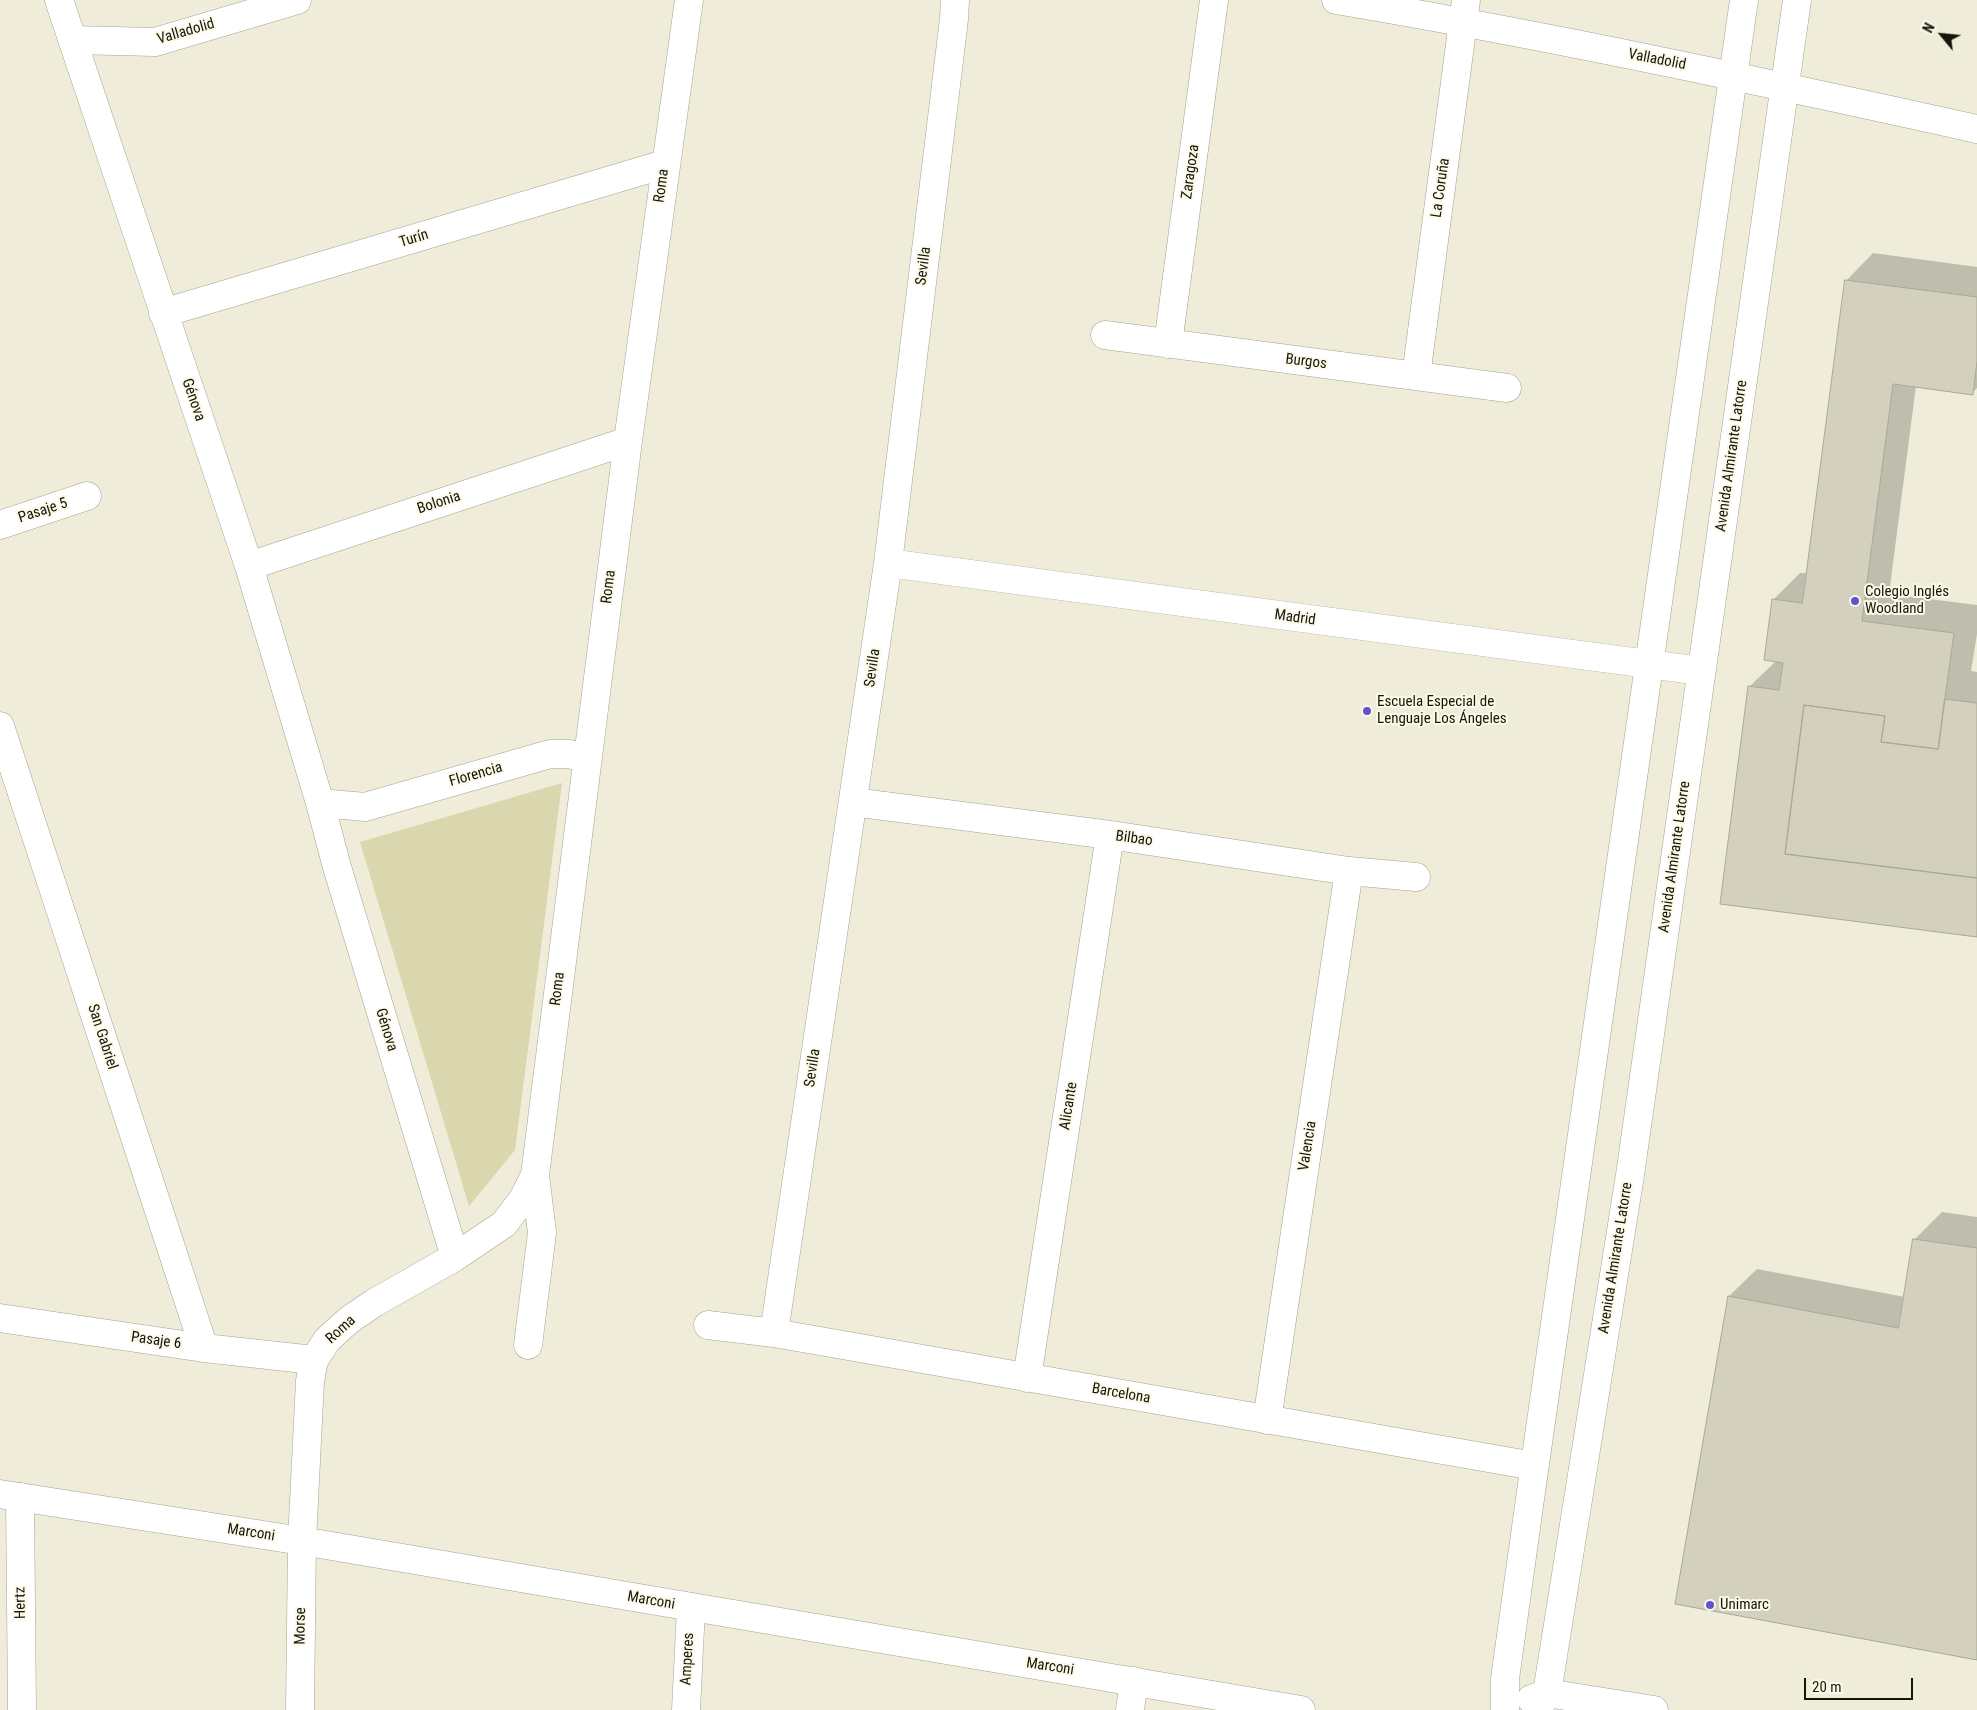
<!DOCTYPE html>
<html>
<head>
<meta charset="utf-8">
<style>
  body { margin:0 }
  #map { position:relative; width:1977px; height:1710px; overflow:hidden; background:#efedd9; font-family:"Roboto Condensed",sans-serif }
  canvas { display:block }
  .north { position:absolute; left:1917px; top:10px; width:50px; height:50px; -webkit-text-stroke:4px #fcfae6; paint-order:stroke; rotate:298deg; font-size:14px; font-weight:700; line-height:20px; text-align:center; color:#15140d }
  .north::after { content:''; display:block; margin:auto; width:18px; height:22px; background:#15140d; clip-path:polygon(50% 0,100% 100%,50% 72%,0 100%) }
  .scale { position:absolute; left:1804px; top:1678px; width:109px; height:22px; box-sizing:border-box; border:2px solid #15140d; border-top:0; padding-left:6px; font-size:15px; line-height:18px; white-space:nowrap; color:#15140d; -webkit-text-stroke:4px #fcfae6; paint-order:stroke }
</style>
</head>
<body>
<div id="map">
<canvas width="1977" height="1710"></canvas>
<div class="north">N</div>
<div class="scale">20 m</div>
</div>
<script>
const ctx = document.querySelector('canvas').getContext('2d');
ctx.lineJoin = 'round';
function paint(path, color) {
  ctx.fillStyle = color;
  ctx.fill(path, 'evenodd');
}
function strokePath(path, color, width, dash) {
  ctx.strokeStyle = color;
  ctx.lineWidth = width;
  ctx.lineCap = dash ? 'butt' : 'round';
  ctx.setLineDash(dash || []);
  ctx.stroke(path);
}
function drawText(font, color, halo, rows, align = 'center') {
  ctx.font = font + ' "Roboto Condensed",sans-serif';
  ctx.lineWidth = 4;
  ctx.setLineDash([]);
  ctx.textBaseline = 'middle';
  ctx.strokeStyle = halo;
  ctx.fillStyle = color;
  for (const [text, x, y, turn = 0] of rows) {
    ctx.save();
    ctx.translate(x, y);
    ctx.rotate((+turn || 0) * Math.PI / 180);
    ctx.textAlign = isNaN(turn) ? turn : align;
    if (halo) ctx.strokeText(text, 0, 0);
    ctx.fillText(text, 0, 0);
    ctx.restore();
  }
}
const green = new Path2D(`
  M562,783l-47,367 -46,56 -109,-364z`);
const shadow = new Path2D(`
  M1873,253l104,14v121l-5,5 -56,-7 -27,208 88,11v29l-6,37 6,1v264l-228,-249 27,-26 -3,-61 27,-27h7l39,-292z
  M1942,1212l35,5v442l-300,-56 52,-307 28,-27 148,28 10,-58z`);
const building = new Path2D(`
  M1845,280l132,17v64l-4,34 -80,-11 -31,237 92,12 -16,116 -57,-7 4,-26 -81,-11 -19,149 192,24v59l-257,-33 28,-218 31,4 4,-27 -19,-3 8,-61 30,4z
  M1945,699l32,4v175l-192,-24 19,-149 81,11 -4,26 57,7z
  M1913,1239l64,9v412l-302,-56 53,-308 170,32z`);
const minor = new Path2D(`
  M59,0l190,566 71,237 45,4 185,-53h19l18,5
  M1336,0c215,36 428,82 641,129
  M73,40l82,2 142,-42
  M163,313l502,-149
  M1105,335l402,53
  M1168,344l46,-344
  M1416,376l50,-376
  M0,525l87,-29
  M888,563l813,108
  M249,566l379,-125
  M0,726l204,622
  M853,802l257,33 239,36 67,6
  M320,803l17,64 118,390
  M0,1318l204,30 110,12
  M708,1325l66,8 760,133
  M774,1333l114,-770 66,-544 1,-19
  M528,1345l14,-112 -7,-58
  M1027,1378l83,-543
  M1267,1420l82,-549
  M20,1497l2,213
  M300,1710l2,-169 8,-160 4,-21 13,-20 22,-20 25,-17 81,-46 49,-33 19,-25 12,-24 93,-734 61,-441
  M686,1710l5,-102
  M1130,1710l4,-29`);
const major = new Path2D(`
  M0,1494l302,47 999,169
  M1531,1699l16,-6 107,17
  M1505,1710v-31c77,-560 161,-1119 239,-1679
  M1537,1710l10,-17 83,-518 167,-1175`);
const markers = [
  [1855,601,5,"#5f54cc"],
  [1367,711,5,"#5f54cc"],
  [1710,1605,5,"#5f54cc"]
];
const streetNames = [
  ["Valladolid",186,32,-16],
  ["Valladolid",1657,60,11],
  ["Zaragoza",1191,172,-82],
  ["Roma",662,186,-82],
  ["La Coruña",1441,188,-82],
  ["Turín",414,239,-17],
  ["Sevilla",924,266,-83],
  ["Burgos",1306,362,7],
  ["Génova",193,400,71],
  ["Avenida Almirante Latorre",1732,456,-82],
  ["Bolonia",439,503,-18],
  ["Pasaje 5",43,511,-18],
  ["Roma",609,587,-83],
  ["Madrid",1295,618,8],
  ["Sevilla",873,668,-82],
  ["Florencia",476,775,-16],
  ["Bilbao",1134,839,8],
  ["Avenida Almirante Latorre",1675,857,-82],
  ["Roma",558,989,-83],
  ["Génova",386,1030,73],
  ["San Gabriel",102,1037,72],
  ["Sevilla",813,1068,-82],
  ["Alicante",1069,1106,-81],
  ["Valencia",1308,1146,-81],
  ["Avenida Almirante Latorre",1616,1258,-81],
  ["Roma",341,1330,-42],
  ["Pasaje 6",156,1341,8],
  ["Barcelona",1121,1394,10],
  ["Marconi",251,1533,9],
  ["Marconi",651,1601,10],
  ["Hertz",21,1603,-91],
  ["Morse",301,1626,-89],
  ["Amperes",688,1659,-87],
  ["Marconi",1050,1667,9]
];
const poiNames = [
  ["Colegio Inglés",1865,592],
  ["Woodland",1865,609],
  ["Escuela Especial de",1377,702],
  ["Lenguaje Los Ángeles",1377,719],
  ["Unimarc",1720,1605]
];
paint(green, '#dad6ae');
paint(shadow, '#0003');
paint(building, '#d3d1bd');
strokePath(building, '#aaa895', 1);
strokePath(minor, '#a5a390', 29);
strokePath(major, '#a5a390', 29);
strokePath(minor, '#fff', 28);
strokePath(major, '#fff', 28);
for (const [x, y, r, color] of markers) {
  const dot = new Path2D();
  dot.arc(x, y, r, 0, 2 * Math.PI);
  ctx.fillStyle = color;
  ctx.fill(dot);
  strokePath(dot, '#fcfae6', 2);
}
drawText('15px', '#15140d', '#fcfae6', streetNames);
drawText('15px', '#15140d', '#fcfae6', poiNames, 'left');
</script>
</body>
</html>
